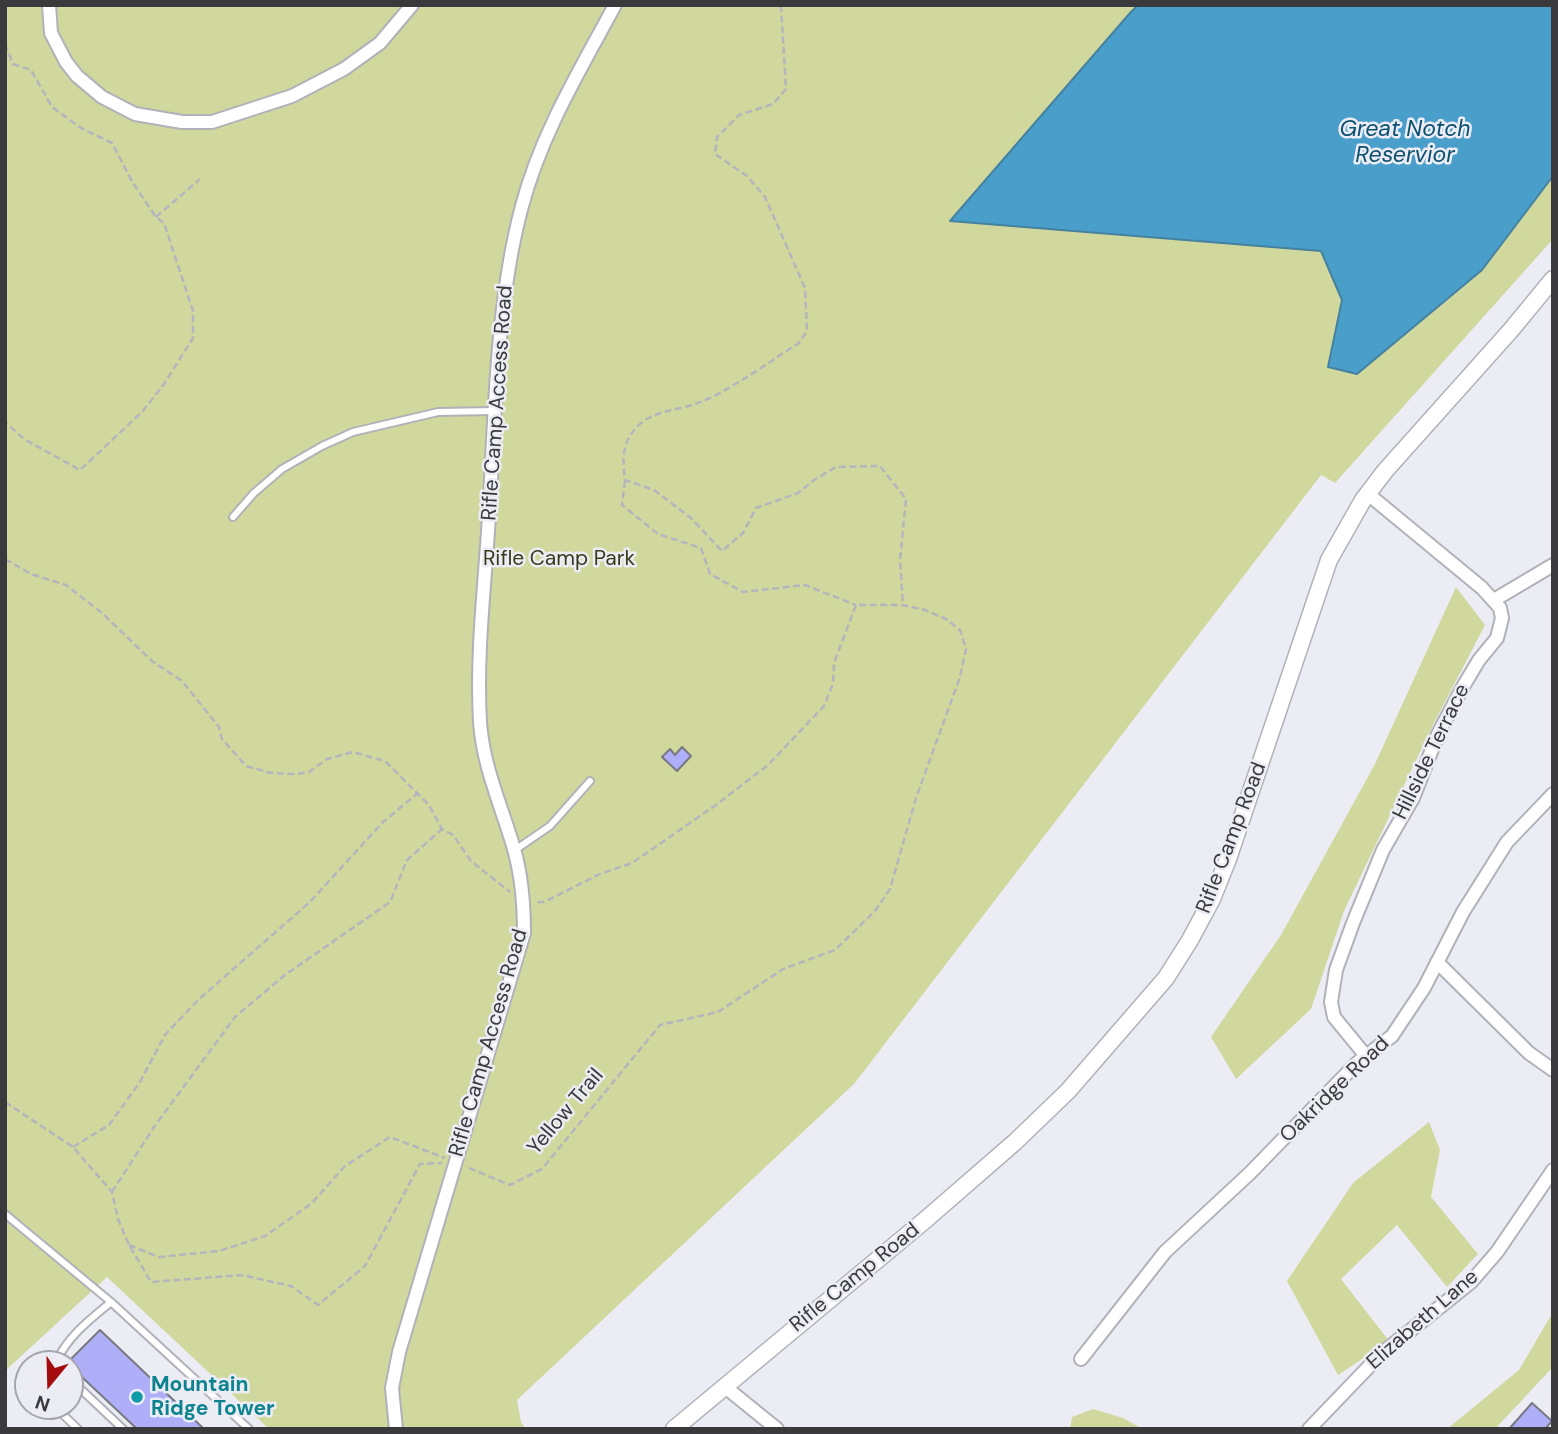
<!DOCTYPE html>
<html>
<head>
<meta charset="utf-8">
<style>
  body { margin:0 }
  #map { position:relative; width:1558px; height:1434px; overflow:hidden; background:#ececf5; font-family:"DM Sans",sans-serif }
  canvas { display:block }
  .frame { position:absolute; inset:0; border:7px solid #3a3a3d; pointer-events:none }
  .north { position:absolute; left:14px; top:1350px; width:70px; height:70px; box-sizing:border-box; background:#ececf5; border:2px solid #a5a5ab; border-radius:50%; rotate:199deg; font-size:19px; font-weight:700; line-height:28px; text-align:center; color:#3a3a3d }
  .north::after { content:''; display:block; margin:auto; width:24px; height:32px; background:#a30b0d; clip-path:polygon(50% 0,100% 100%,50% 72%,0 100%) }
</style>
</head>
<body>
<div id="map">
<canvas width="1558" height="1434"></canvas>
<div class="frame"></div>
<div class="north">N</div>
</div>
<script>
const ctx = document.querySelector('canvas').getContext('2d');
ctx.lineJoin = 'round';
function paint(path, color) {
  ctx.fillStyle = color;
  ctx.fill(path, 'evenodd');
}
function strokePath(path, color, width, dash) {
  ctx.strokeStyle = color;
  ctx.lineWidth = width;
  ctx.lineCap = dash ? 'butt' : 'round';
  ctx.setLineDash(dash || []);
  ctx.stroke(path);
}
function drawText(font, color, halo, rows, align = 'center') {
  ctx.font = font + ' "DM Sans",sans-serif';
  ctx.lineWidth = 5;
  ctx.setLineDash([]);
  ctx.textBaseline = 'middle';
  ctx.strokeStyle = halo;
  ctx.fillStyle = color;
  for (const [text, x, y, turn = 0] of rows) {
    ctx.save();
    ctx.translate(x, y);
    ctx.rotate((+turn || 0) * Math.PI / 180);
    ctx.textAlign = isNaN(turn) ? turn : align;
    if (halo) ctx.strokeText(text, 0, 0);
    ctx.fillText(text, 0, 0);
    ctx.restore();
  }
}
const green = new Path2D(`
  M5,5h1548v234l-218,244 -14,-8 -467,609 -337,316 4,22 5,7h-257l-162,-152 -102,94z
  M1456,587l29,38 -52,100 -89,186 -33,98 -75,70 -25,-42 70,-102 94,-171z
  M1429,1122l11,28 -9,47 47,57 -31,33 -50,-62 -56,54 48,62 -51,34 -51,-94 66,-98z
  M1553,1312v55l-58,62h-48l72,-59z
  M1093,1409l30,9 20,11h-73l2,-12z`);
const water = new Path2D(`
  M1138,5h415v171l-71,94 -125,104 -29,-7 14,-67 -21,-49 -371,-30 180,-208z`);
const building = new Path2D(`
  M682,747l9,9 -14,15 -15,-14 8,-8 5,6z
  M100,1330l104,99h-67l-70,-66z
  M1532,1403l20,18 -7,8h-36z`);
const path = new Path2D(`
  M781,5l5,84 -13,15 -34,11 -22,22 -2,17 32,22 18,21 40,91 2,43 -8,12c-29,18 -73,51 -104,61 -21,7 -45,7 -60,25 -14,16 -12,32 -10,51l29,10 37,28 31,33 21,-18 13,-25 42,-15 16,-13 22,-13 44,-1 26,33 -6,61 3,45
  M5,44l8,20 18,6 21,37 29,21 31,15 21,40 23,34 8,6 29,88v27l-29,46 -22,28 -62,58 -56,-31 -19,-17
  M156,217l44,-38
  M625,481l-3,24 36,29 43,14 9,26 33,18 62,-7 51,20
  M5,559l26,15 35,11 36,28 50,48 30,20 37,46 3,12 24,27 25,7 25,1 13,-2 18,-13 26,-7 32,9 44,44 13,24 11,6 18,26 39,31
  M5,1102l68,45 39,45 6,27 11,26 22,37 91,-7 49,11 27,19 47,-39 55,-102 22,-1
  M73,1147l36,-22 31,-43 25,-47 33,-35 112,-98 73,-80 35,-29
  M469,1168l41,17 32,-16 118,-144 58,-13 65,-43 52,-19 40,-39 15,-22 26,-91 44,-121 6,-28 -6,-19 -14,-11 -21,-9 -22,-5h-47l-22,58 -1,21 -9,22 -56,59 -52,40 -84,58 -32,11 -56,28h-9
  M112,1192l42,-65 81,-110 50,-42 105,-73 17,-42 35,-31
  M129,1245l30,12 60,-6 46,-15 46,-32 34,-38 45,-29 55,21`);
const service = new Path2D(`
  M233,517l21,-24 28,-24 40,-23 31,-14 85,-20 56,-1
  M515,850l35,-24 40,-45
  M5,1214l106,88 138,127
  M55,1364c12,-27 34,-44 56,-62
  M70,1379l53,50
  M54,1406l24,23`);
const minor = new Path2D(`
  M49,5l2,28 15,29 11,14 25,21 33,17 47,8h30l80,-26 52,-27 36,-26 32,-38
  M1494,600l59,-35
  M1437,962l92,91 24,17
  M1366,1056l-32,-39 -3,-15 5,-32 17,-47 30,-73 30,-52 25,-64 26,-49 15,-25 18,-22 5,-20 -2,-10 -18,-20 -114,-94
  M1081,1359l84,-107 85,-79 107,-110 35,-27 32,-48 39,-76 44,-70 46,-48
  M724,1386l53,43
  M396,1429l-4,-41 7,-36 125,-419c0,-29 -2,-56 -10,-84 -12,-42 -31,-82 -34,-127 -4,-68 5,-138 9,-206 6,-100 7,-214 33,-310 19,-72 58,-136 93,-201
  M1309,1429l72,-75 90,-72 26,-30 56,-82`);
const tertiary = new Path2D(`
  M674,1429l250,-208 91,-79 53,-51 98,-113 24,-38 22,-41 16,-40 101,-299 34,-60 22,-29 126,-141 42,-51`);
const markers = [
  [137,1397,7,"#0f9aa8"]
];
const streetNames = [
  ["Rifle Camp Access Road",498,403,-86],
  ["Hillside Terrace",1432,752,-64],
  ["Rifle Camp Road",1232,838,-69],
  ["Rifle Camp Access Road",489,1043,-74],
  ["Oakridge Road",1335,1090,-44],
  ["Yellow Trail",566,1112,-50],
  ["Rifle Camp Road",855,1278,-39],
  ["Elizabeth Lane",1423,1320,-41]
];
const parkNames = [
  ["Rifle Camp Park",559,559]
];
const cultureNames = [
  ["Mountain",151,1385],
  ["Ridge Tower",151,1409]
];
const waterNames = [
  ["Great Notch",1405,130],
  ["Reservior",1405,156]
];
paint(green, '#d1d89d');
paint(water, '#4a9fca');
strokePath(water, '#4581a0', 2);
paint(building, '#aeaff8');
strokePath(building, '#797981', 2);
strokePath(service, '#b1b1b9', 10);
strokePath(minor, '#b1b1b9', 16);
strokePath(tertiary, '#b1b1b9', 19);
strokePath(path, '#b5b5bd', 2.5, [7, 3.5]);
strokePath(service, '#fff', 6);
strokePath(minor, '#fff', 12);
strokePath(tertiary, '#fff', 16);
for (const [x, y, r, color] of markers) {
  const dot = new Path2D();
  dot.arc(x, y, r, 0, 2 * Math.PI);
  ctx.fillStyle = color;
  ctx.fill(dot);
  strokePath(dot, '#ececf5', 2.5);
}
drawText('21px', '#3a3a3d', '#ececf5', streetNames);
drawText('21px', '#373b19', '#ececf5', parkNames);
drawText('bold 21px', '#0d838f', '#ececf5', cultureNames, 'left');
drawText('italic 23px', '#0c516f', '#ececf5', waterNames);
</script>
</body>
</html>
